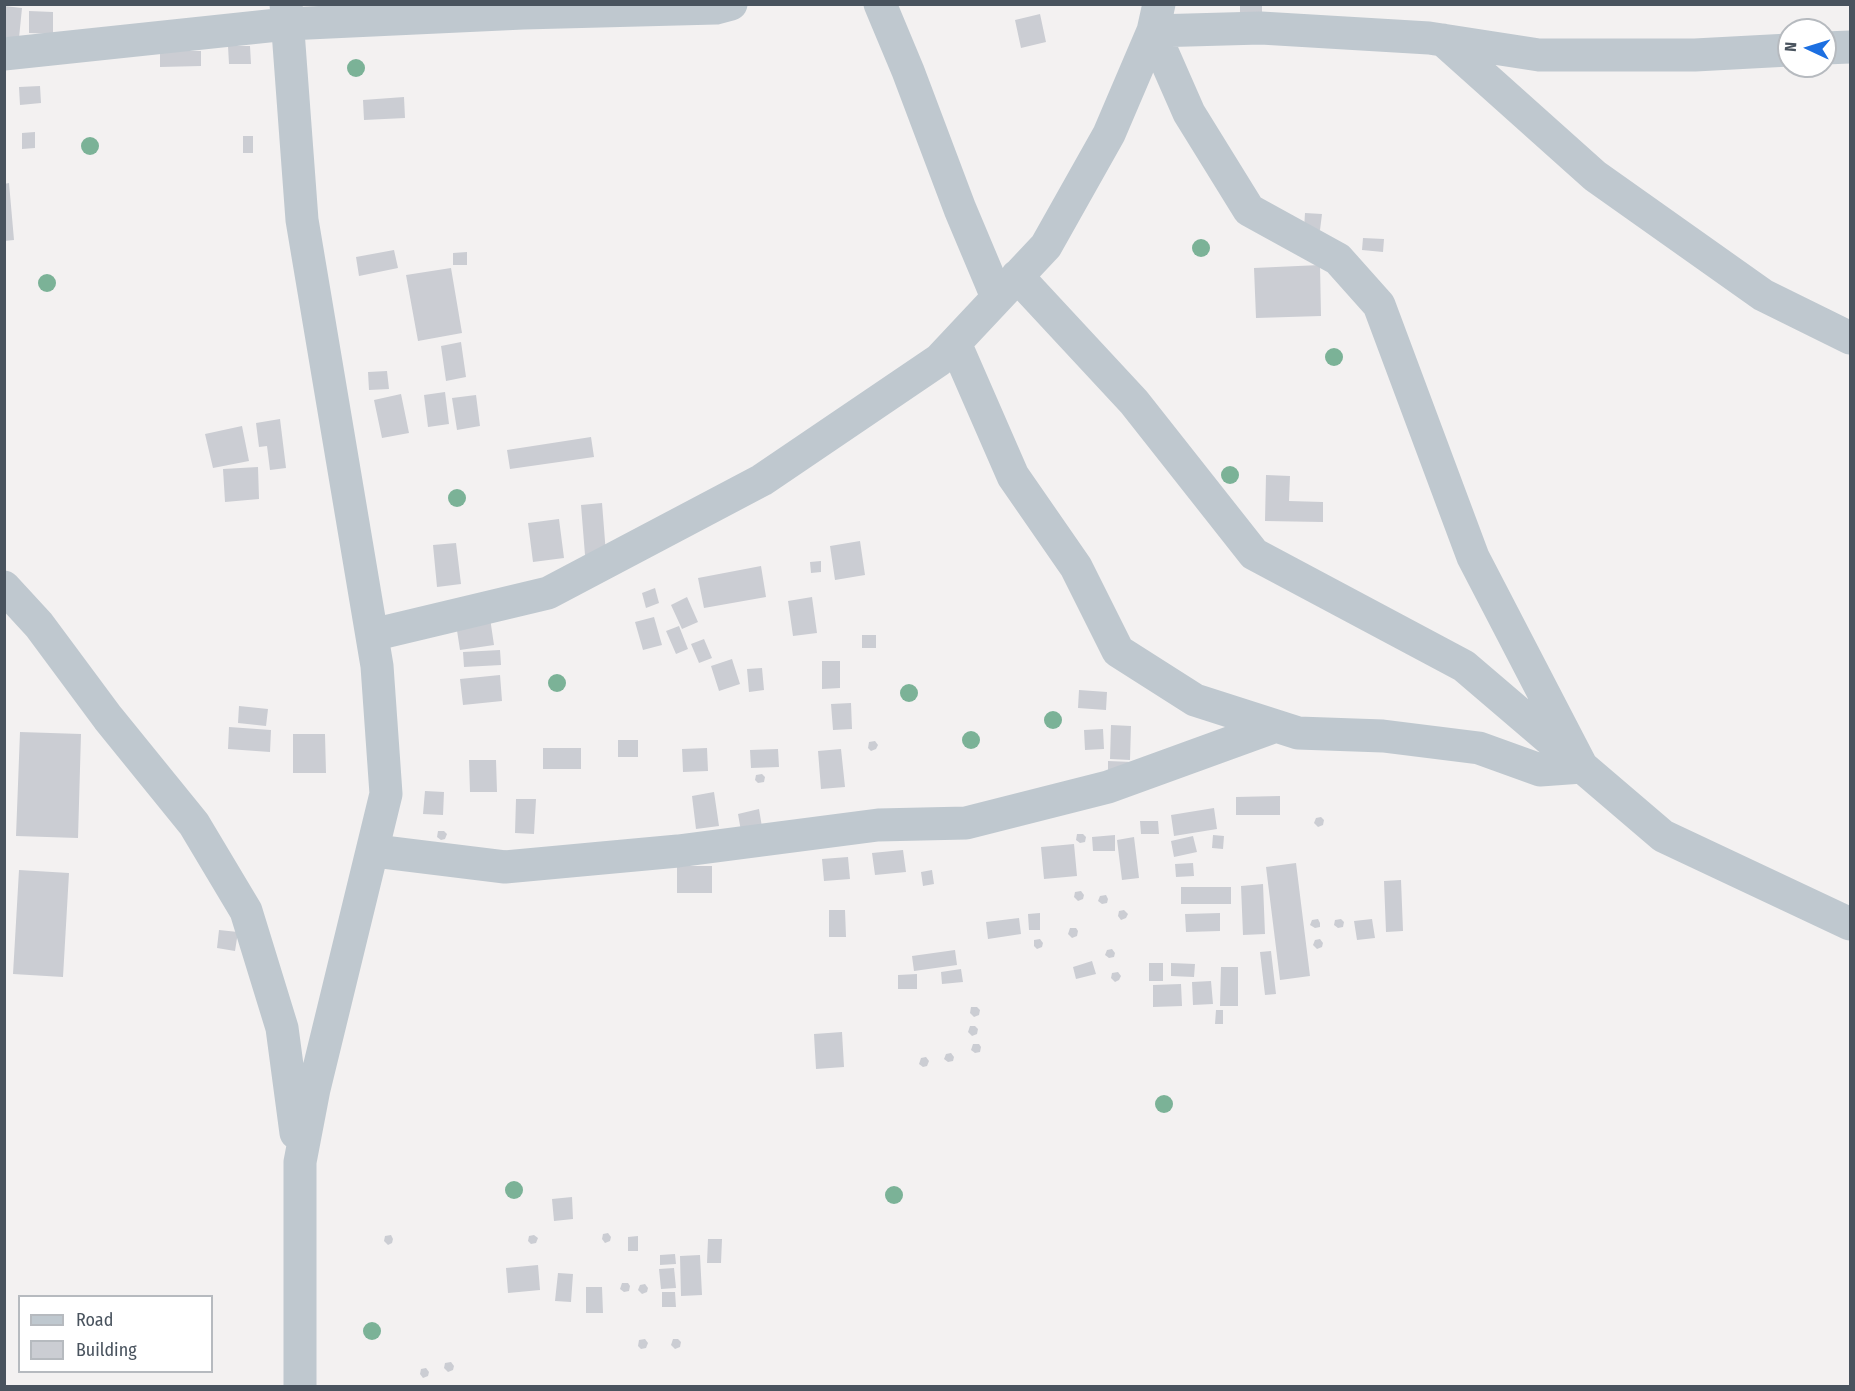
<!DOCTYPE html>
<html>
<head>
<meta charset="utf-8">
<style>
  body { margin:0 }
  #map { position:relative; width:1855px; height:1391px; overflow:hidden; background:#f3f1f1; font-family:"Fira Sans Condensed",sans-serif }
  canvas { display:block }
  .frame { position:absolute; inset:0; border:6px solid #49535e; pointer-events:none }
  .legend { position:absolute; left:18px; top:1295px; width:195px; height:78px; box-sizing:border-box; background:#fff; border:2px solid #b6babf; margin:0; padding:8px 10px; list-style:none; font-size:18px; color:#49535e }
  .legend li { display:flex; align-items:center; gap:12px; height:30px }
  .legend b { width:30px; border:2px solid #b6babf }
  .north { position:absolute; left:1777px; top:18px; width:60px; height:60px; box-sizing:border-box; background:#fff; border:2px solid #b6babf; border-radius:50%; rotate:274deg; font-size:16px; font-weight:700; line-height:24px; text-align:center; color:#49535e }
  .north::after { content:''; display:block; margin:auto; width:21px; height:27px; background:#1c6fe1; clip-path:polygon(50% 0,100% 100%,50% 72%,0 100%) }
</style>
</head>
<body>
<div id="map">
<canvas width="1855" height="1391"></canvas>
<div class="frame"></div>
<ul class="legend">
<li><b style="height:8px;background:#bfc8cf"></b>Road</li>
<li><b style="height:16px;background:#cbcdd3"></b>Building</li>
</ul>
<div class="north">N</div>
</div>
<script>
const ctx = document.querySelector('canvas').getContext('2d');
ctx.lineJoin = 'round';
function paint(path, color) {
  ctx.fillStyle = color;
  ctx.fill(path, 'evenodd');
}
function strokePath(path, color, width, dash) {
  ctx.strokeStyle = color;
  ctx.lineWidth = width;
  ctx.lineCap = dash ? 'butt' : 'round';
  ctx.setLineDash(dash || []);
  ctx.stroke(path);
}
const building = new Path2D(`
  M1240,4h22v14h-22z
  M4,6l18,2 -3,30 -15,-1z
  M29,11l24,1v22l-24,-1z
  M1040,14l6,28 -25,6 -6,-28z
  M228,46h22l1,18h-22z
  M160,51h41v15l-41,1z
  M40,86l1,17 -21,2 -1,-18z
  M404,97l1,21 -41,2 -1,-20z
  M35,132v16l-13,1v-16z
  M243,136h10v17h-10z
  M9,183l5,57 -10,1v-57z
  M1305,213l17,1 -2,16 -16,-1z
  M1363,238l21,1 -1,13 -21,-2z
  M394,250l4,18 -39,8 -3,-19z
  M467,252v13h-14v-12z
  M1320,265l1,51 -65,2 -2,-50z
  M451,268l11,65 -44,8 -12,-66z
  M461,342l5,35 -20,4 -5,-35z
  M387,371l2,18 -20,1 -1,-18z
  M445,392l4,32 -21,3 -4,-32z
  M401,394l8,39 -27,5 -8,-38z
  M476,395l4,31 -23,4 -5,-32z
  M280,419l6,49 -16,2 -3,-24 -8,1 -3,-24z
  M242,426l7,35 -36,7 -8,-34z
  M591,437l3,20 -84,12 -3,-19z
  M258,467l1,32 -34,3 -2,-33z
  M1266,475l24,1 -1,25 34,1v20l-58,-1z
  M602,503l4,51 -21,1 -4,-50z
  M559,519l5,39 -31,4 -5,-39z
  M860,541l5,34 -30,5 -5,-34z
  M456,543l5,41 -24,3 -4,-42z
  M821,561v11l-10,1 -1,-11z
  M761,566l5,31 -62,11 -6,-30z
  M655,588l4,15 -13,5 -4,-15z
  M687,597l11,25 -16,7 -11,-24z
  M812,597l5,36 -24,3 -5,-35z
  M654,617l8,28 -19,5 -8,-28z
  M490,618l4,27 -34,5 -4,-26z
  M679,626l9,23 -12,5 -10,-23z
  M862,635h14v13h-14z
  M704,639l8,19 -13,5 -8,-19z
  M500,650l1,15 -37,2 -1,-15z
  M732,659l8,25 -21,7 -8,-25z
  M822,661h18v27l-18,1z
  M762,668l2,22 -15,2 -2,-23z
  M500,675l2,26 -39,4 -3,-26z
  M1079,690l28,2 -1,18 -28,-2z
  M851,703l1,26 -19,1 -2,-26z
  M239,706l29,3 -2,17 -28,-3z
  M1111,725l20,1 -1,34 -20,-1z
  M229,727l42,3 -1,22 -42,-3z
  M1103,729l1,20 -19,1 -1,-20z
  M20,732l61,2 -3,104 -62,-2z
  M293,734h32l1,39h-33z
  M618,740h20v17h-20z
  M875,741l3,4 -2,4 -5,2 -3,-3 1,-6z
  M543,748h38v21h-38z
  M707,748l1,23 -25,1 -1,-23z
  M778,749l1,18 -28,1 -1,-18z
  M841,749l4,38 -24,2 -3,-38z
  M469,760h27l1,32h-27z
  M1108,761l24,1 -24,9z
  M762,774l3,3 -1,5 -6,1 -3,-3 1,-5z
  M425,791l19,1 -1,23 -20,-1z
  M714,792l5,34 -23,3 -4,-33z
  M1280,796v19h-44v-18z
  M516,799h20l-2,35 -19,-1z
  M1214,808l3,21 -43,7 -3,-21z
  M759,809l3,18 -21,4 -3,-17z
  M1321,817l3,3 -1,5 -5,2 -4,-4 2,-5z
  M1140,821h18l1,13h-18z
  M438,831h6l3,3 -2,5 -4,1 -4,-3z
  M1077,834h6l3,3 -1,5 -5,1 -4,-3z
  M1115,835v16h-22l-1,-14z
  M1213,835l11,1 -1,13 -11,-1z
  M1193,836l4,16 -23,5 -3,-16z
  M1134,837l5,41 -17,2 -5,-40z
  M1074,844l3,32 -33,3 -3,-32z
  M903,850l3,22 -31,3 -3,-22z
  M848,857l2,22 -26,2 -2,-22z
  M1193,863l1,13 -18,1 -1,-13z
  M1296,863l14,113 -30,4 -14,-113z
  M677,866h35v27h-35z
  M19,870l50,3 -6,104 -50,-3z
  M932,870l2,14 -11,2 -2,-14z
  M1401,880l2,51 -17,1 -2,-51z
  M1263,884l2,50 -22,1 -2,-49z
  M1181,887h50v17h-50z
  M1081,891l3,4 -1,4 -5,2 -4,-4 1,-5z
  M1106,895l2,4 -1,4 -5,1 -4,-3 2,-5z
  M829,910h16l1,27h-17z
  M1124,910l4,4 -2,4 -5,2 -3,-4 1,-5z
  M1040,913v17h-11l-1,-16z
  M1220,913v18l-34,1 -1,-18z
  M1019,918l2,16 -33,5 -2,-17z
  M1318,919l2,4v4l-5,1 -5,-3 2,-5z
  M1341,919l3,3 -1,5 -5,1 -4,-3 1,-5z
  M1372,919l3,19 -18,2 -3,-19z
  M1070,928h6l2,3 -1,5 -5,2 -4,-4z
  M219,930l19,2 -3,19 -18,-3z
  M1040,939l3,4 -1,4 -5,2 -3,-3v-6z
  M1320,939l3,4 -1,4 -5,2 -4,-4 2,-5z
  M1112,949l3,4 -1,4 -5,1 -4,-3 2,-5z
  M955,950l2,15 -43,6 -2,-15z
  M1271,951l5,43 -11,1 -5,-43z
  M1092,961l4,13 -20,5 -3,-12z
  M1149,963h14v18h-14z
  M1171,963l24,1 -1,13 -23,-1z
  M1221,967h17v39h-18z
  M961,969l2,13 -21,2 -1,-12z
  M1118,972l3,4 -2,4 -4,2 -4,-4 1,-5z
  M917,974v15h-19v-14z
  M1211,981l2,23 -20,1 -1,-23z
  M1181,984l1,22 -29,1v-22z
  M971,1007h6l3,3 -1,5 -5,2 -4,-4z
  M1216,1010h7v14h-8z
  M970,1026h5l3,3 -1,5 -5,2 -4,-4z
  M842,1032l2,35 -28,2 -2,-35z
  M973,1044h6l2,3 -1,5 -5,1 -4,-3z
  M951,1053l3,4 -1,4 -5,1 -4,-3 2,-5z
  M926,1057l3,4 -2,5 -4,1 -4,-3 2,-6z
  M572,1197l1,22 -19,2 -2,-22z
  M608,1233l3,4 -1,4 -5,2 -3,-4 1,-5z
  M391,1235l2,4 -1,4 -4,2 -4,-4 1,-5z
  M534,1235l4,3 -2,5 -5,1 -3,-3 1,-5z
  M638,1236v15h-10v-14z
  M708,1239h14l-1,24h-14z
  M675,1254l1,10 -16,1v-10z
  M700,1255l2,40 -21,1 -1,-40z
  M538,1265l2,25 -32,3 -2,-25z
  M674,1268l2,20 -15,1 -2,-20z
  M558,1273l15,1 -2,28 -16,-1z
  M622,1283h6l2,3 -1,5 -5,1 -4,-3z
  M645,1284l3,4 -1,4 -5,2 -4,-4 2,-5z
  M586,1287h16l1,26h-17z
  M662,1292h13l1,15h-14z
  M645,1339l3,4 -2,5 -5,1 -3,-3 1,-6z
  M673,1339h5l3,3 -1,5 -5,2 -4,-4z
  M451,1362l3,4 -1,4 -5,2 -4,-4 1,-5z
  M426,1368l3,4 -1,4 -5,2 -3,-4 1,-5z`);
const minor = new Path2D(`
  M286,4l16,216 75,446 9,128 -72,295 -14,73v224
  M880,4l28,67 52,138 37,88
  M1443,40l152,136 168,119 87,43
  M1825,48l25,-1
  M4,54l283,-30 236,-11 193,-5 15,-4
  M1017,276l117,126 120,152 210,112 199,170 187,88
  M955,343l58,133 63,91 42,84 77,49 103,33 85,3 96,12 61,22 42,-3 -109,-210 -94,-252 -41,-46 -89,-49 -60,-97 -36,-82 108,-3 168,10 110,17h156l94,-5
  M4,587l35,38 69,93 86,106 52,87 36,117 14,105
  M372,635l176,-42 214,-113 177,-120 107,-114 63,-112 44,-103 6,-27
  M373,849l2,2 130,16 173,-16 200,-26 88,-2 142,-36 168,-61`);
const trees = [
  [356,68],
  [90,146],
  [1201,248],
  [47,283],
  [1334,357],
  [1230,475],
  [457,498],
  [557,683],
  [909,693],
  [1053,720],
  [971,740],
  [1164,1104],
  [514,1190],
  [894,1195],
  [372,1331]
];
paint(building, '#cbcdd3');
strokePath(minor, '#bfc8cf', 33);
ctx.fillStyle = '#7bb297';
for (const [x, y] of trees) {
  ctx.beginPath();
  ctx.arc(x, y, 9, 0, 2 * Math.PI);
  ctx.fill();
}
</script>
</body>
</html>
